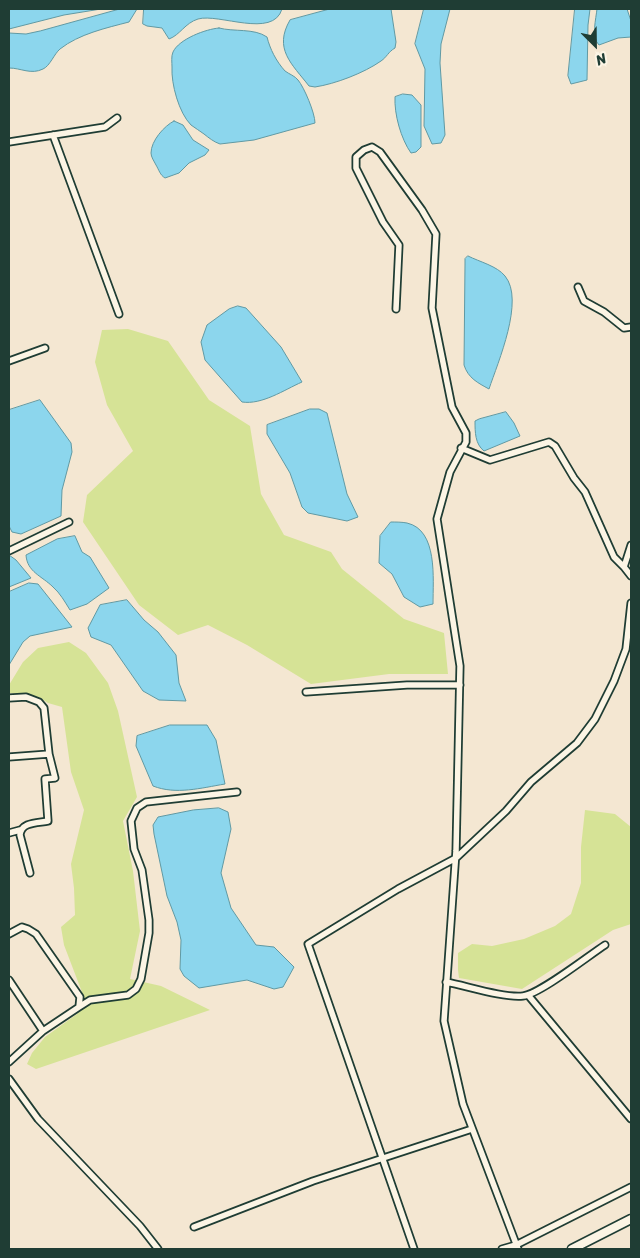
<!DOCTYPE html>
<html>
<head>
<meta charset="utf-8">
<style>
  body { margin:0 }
  #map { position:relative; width:640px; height:1258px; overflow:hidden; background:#f4e7d2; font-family:Sriracha,sans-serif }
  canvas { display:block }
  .frame { position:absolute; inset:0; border:10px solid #1f3d34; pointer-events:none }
  .north { position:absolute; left:570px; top:20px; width:50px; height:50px; -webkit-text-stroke:4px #fcf5e5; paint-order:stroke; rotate:157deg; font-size:14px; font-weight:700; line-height:20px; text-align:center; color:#1f3d34 }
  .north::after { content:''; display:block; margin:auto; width:18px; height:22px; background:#1f3d34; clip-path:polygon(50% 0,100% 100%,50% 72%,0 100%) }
</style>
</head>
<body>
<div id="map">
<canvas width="640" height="1258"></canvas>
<div class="frame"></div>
<div class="north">N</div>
</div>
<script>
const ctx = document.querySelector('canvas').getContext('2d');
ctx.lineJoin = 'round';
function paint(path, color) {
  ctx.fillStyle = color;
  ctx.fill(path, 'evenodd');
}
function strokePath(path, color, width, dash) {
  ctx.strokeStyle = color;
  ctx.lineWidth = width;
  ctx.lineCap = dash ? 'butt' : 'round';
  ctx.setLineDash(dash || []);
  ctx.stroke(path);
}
const green = new Path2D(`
  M128,329l40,12 41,59 41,26 11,68 23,41 47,17 11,17 62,50 40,14 4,41h-59l-78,10 -64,-39 -39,-20 -30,10 -39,-30 -56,-83 4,-27 46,-44 -26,-46 -12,-43 7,-32z
  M69,642l17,11 22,30 10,28 19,86 -14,24 10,50 7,60 -10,48 31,7 49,24 -174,59 -9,-5 5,-11 13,-16 32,-23 8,-14 -21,-55 -3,-18 14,-12 -1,-27 -3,-24 13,-54 -13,-38 -9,-65 -14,-4 -9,-6 -29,-4 -1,-8 14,-23 15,-14z
  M585,810l30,4 16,13v97l-18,6 -91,59 -63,-11 -1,-8v-17l14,-9 20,2 32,-7 31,-13 16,-12 10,-31v-36z`);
const water = new Path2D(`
  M9,9h92l-37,6 -55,14z
  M120,9h17l-8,13c-23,6 -50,12 -69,27 -6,5 -10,17 -17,20 -12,6 -22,-1 -34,-1v-35l17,1 14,-3z
  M144,9h138c-9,30 -63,4 -84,10 -13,4 -18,16 -29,20l-7,-11 -15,-2 -4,-2z
  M330,9h61l5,33 -1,6c-7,4 -8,9 -14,13 -17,12 -46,23 -66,26l-6,-1c-17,-22 -36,-37 -19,-66z
  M424,9h26l-9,35 -1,19 5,72 -4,8 -9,1 -8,-18 1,-57 -10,-25z
  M575,9h15l-2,16 -1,55 -16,4 -3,-8z
  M597,9h30l4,12v16l-13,1 -19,7c-8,-8 -3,-26 -2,-36z
  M219,28c15,4 35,0 48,9 3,12 9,24 18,34 4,3 10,5 13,9 6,7 17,33 17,43l-61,17 -34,4c-6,-2 -11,-6 -16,-10 -4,-3 -9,-6 -13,-9 -12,-12 -20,-41 -19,-58 0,-4 -1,-11 1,-15 6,-13 33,-23 46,-24z
  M403,94l9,1 9,10v42l-5,5 -5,1c-10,-14 -17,-39 -16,-56z
  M174,121l9,4 10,15 16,10 -4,5 -16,8 -10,10 -14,5c-5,-3 -6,-8 -9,-13 -2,-4 -5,-8 -5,-12 0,-12 13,-27 23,-32z
  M468,256c12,6 29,10 37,20 20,24 -7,86 -16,113 -11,-6 -21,-11 -25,-24l1,-101v-5z
  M238,306l8,2 35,39 21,35c-18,8 -40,23 -60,20l-37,-42 -4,-18 6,-17 22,-16z
  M40,400l31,43 1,9 -10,38 -1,26 -40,18 -9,-2 -3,-6v-116z
  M310,409h9l8,4 20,81 11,23 -11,4 -39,-8 -6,-6 -12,-34 -23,-39v-9z
  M506,412l8,11 6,13 -36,15c-9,-7 -9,-19 -9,-30l4,-2z
  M391,522c5,0 11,0 16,1 31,7 26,56 26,81l-13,3 -16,-10 -12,-23 -13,-11 1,-27z
  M75,536l7,16 8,5 19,31 -22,16 -17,6c-5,-8 -10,-17 -17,-23 -11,-11 -26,-15 -27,-32l31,-16z
  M9,555l7,5 15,18 -22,9z
  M29,583l9,1 34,43 -42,9 -7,6 -14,23v-73z
  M127,600l17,20 14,12 18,23 3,28 7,18 -27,-1 -16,-9 -32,-46 -20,-8 -3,-9 12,-23z
  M170,725h37l9,15 9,44c-24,4 -49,11 -72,2l-17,-40 1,-10z
  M219,808l9,4 3,17 -10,44 10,35 25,37 18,2 20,20 -11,20 -9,2 -27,-9 -48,8 -15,-12 -4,-7 1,-29 -4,-18 -10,-26 -13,-62 -1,-9 5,-8 35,-7z`);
const street = new Path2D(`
  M53,135l66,179
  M9,142l96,-15 12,-9
  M578,287l6,14 20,11 20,16 7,-1
  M396,309l3,-64 -16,-23 -27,-54v-11l8,-7 8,-3 8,5 42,58 14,24 -4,74 20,99 14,26v9l-16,30 -13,47 23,147 -4,185 -12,170 19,83 55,145
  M9,361l36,-13
  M461,448l29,12 59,-18 6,4 19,32 11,14 29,65 10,10
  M631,545l-7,22 7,9
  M9,551l60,-29
  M306,692l101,-7h53
  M9,698l17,-1 13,5 5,6 5,46 6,24 -10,1 3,42c-11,2 -27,1 -28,14l10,38
  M9,757l40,-3
  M9,833l11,-3
  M9,934l13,-7 6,2 8,5 44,63 -1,10
  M9,980l34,51
  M446,982c21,4 57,16 77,14 17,-2 65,-40 82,-51
  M528,995l103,124
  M9,1062l34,-31 36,-24 11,-7 38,-5 8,-6 5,-10 8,-46v-13l-7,-50 -8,-21 -3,-28 6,-13 9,-6 91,-10
  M9,1079l29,40 102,107 18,23
  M194,1227l119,-46 159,-52
  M414,1249l-106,-305 90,-55 58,-31 50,-47 25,-29 46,-39 18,-24 19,-38 12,-32 5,-46
  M502,1249l14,-4 115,-58`);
const secondary = new Path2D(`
  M572,1249l59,-30`);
paint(green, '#d6e396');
paint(water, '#8cd6ed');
strokePath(water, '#6099a3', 1);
strokePath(street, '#1f3d34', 9);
strokePath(secondary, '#1f3d34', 11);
strokePath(street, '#fcf5e5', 5.5);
strokePath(secondary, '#fcf5e5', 8);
</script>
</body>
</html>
